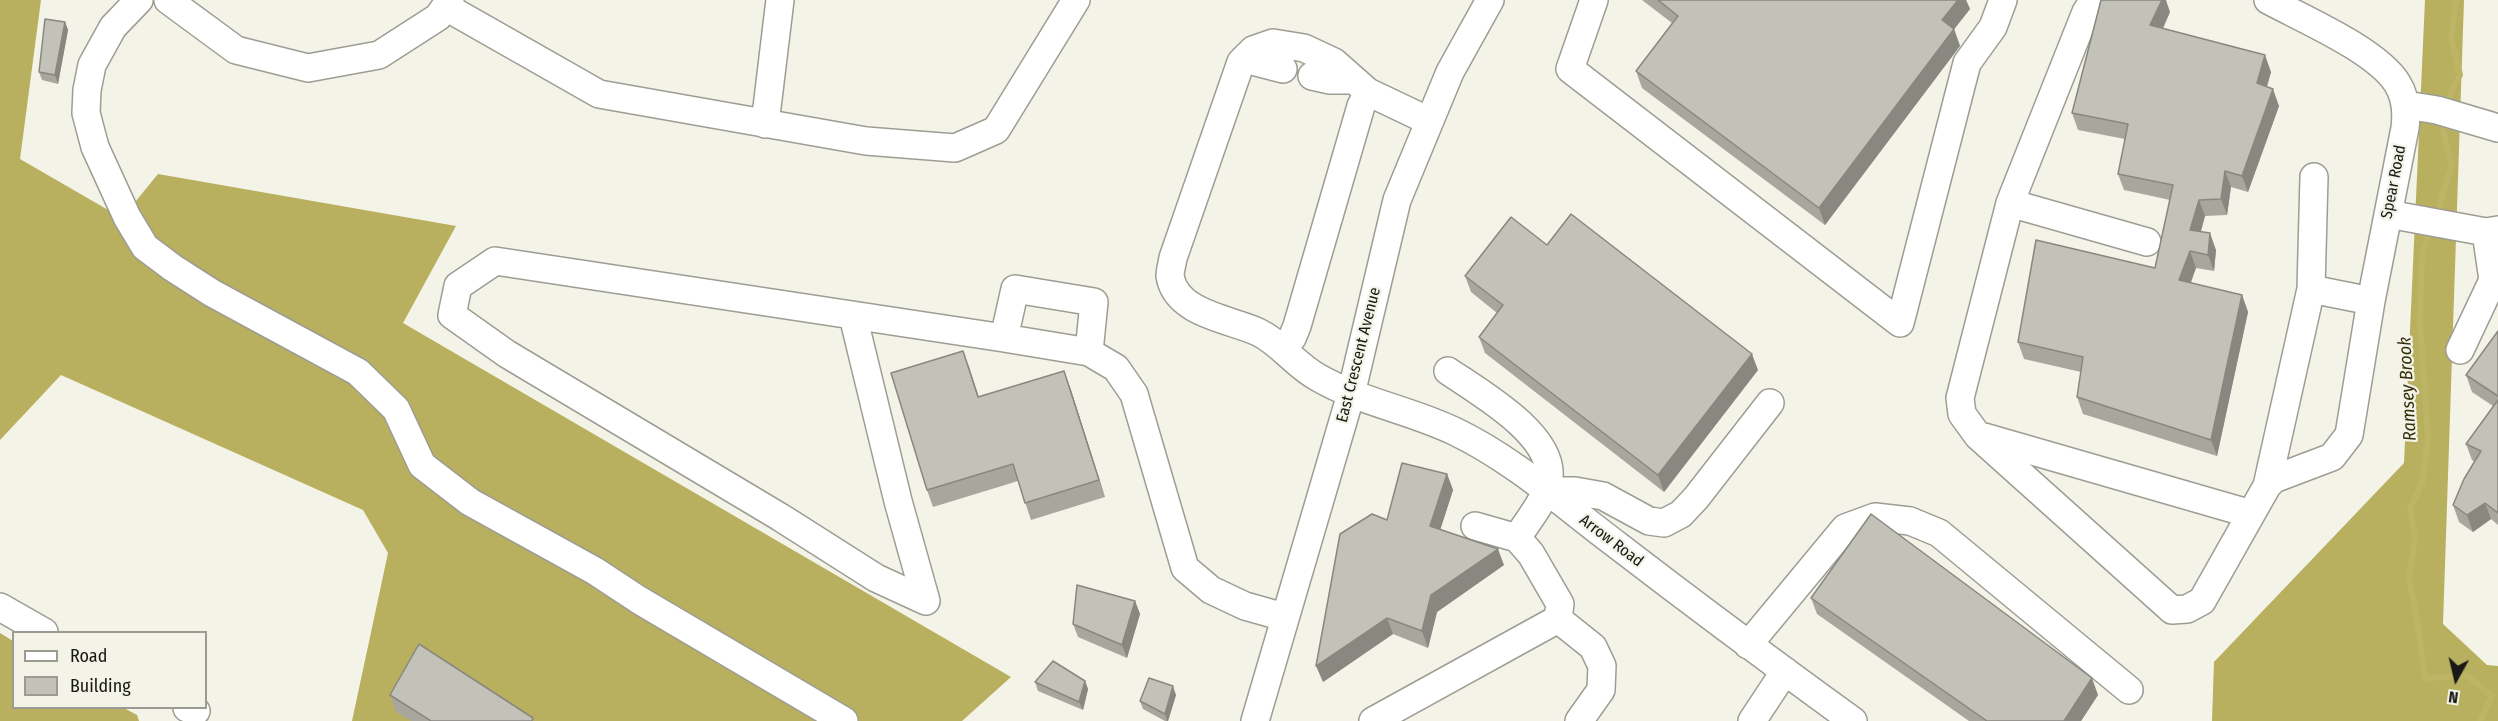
<!DOCTYPE html>
<html>
<head>
<meta charset="utf-8">
<style>
  body { margin:0 }
  #map { position:relative; width:2498px; height:721px; overflow:hidden; background:#f4f3e8; font-family:"Fira Sans Condensed",sans-serif }
  canvas { display:block }
  .legend { position:absolute; left:12px; top:631px; width:195px; height:78px; box-sizing:border-box; background:#f4f3e8; border:2px solid #9c9b93; margin:0; padding:8px 10px; list-style:none; font-size:18px; color:#181814 }
  .legend li { display:flex; align-items:center; gap:12px; height:30px }
  .legend b { width:30px; border:2px solid #9c9b93 }
  .north { position:absolute; left:2426px; top:649px; width:60px; height:60px; -webkit-text-stroke:4px #f4f3e8; paint-order:stroke; rotate:188deg; font-size:16px; font-weight:700; line-height:24px; text-align:center; color:#181814 }
  .north::after { content:''; display:block; margin:auto; width:21px; height:27px; background:#181814; clip-path:polygon(50% 0,100% 100%,50% 72%,0 100%) }
</style>
</head>
<body>
<div id="map">
<canvas width="2498" height="721"></canvas>
<ul class="legend">
<li><b style="height:8px;background:#fff"></b>Road</li>
<li><b style="height:16px;background:#c3c2b8"></b>Building</li>
</ul>
<div class="north">N</div>
</div>
<script>
const ctx = document.querySelector('canvas').getContext('2d');
ctx.lineJoin = 'round';
function paint(path, color) {
  ctx.fillStyle = color;
  ctx.fill(path, 'evenodd');
}
function strokePath(path, color, width, dash) {
  ctx.strokeStyle = color;
  ctx.lineWidth = width;
  ctx.lineCap = dash ? 'butt' : 'round';
  ctx.setLineDash(dash || []);
  ctx.stroke(path);
}
function drawText(font, color, halo, rows, align = 'center') {
  ctx.font = font + ' "Fira Sans Condensed",sans-serif';
  ctx.lineWidth = 4.5;
  ctx.setLineDash([]);
  ctx.textBaseline = 'middle';
  ctx.strokeStyle = halo;
  ctx.fillStyle = color;
  for (const [text, x, y, turn = 0] of rows) {
    ctx.save();
    ctx.translate(x, y);
    ctx.rotate((+turn || 0) * Math.PI / 180);
    ctx.textAlign = isNaN(turn) ? turn : align;
    if (halo) ctx.strokeText(text, 0, 0);
    ctx.fillText(text, 0, 0);
    ctx.restore();
  }
}
const forest = new Path2D(`
  M0,0h41l-21,159 102,59 36,-44 298,52 -53,97 608,354 -49,44h-610l36,-168 -25,-43 -302,-135 -61,65z
  M2425,0h39l-21,624 44,41 11,1v55h-286l2,-59 190,-199z
  M0,633l13,8 1,67h110l13,7 2,6h-139z`);
const stream = new Path2D(`
  M2448,107l4,-18 8,-14 -9,-37 5,-38
  M2436,216l16,-50 -9,-35 3,-11
  M2431,229l-9,24 -2,67 8,120 -6,43 -12,25 5,30 -6,41 9,46 7,53 43,-2 24,20 -12,25`);
const minor = new Path2D(`
  M139,0l-26,27 -21,38 -5,25 -1,23 9,34 32,70 18,30 28,21 39,25 146,79 38,37 26,56 48,37 125,69 44,29 205,121
  M168,0l68,50 72,18 71,-13 59,-38 12,-17
  M1594,0l-24,69 330,254 67,-260 26,-36 10,-27
  M2094,0l-8,12 -76,191 -50,195 2,16 16,22 194,174 15,-1 15,-8 65,-115 7,-7 58,-22 17,-22 22,-134 34,-173c2,-16 1,-31 -8,-45 -21,-33 -94,-64 -129,-83
  M446,7l153,87 267,47 89,7 41,-18 80,-130
  M1244,59l39,10
  M1312,76l18,4h24
  M2406,105l31,5 61,18
  M1429,121l-61,-29 -34,-30 -30,-14 -31,-5 -20,7 -12,12 -68,196c-1,6 -3,13 -3,18 6,38 60,43 88,56 23,11 38,34 61,46 42,24 91,32 135,53 59,28 111,75 163,114 78,60 156,118 236,176
  M765,124l15,-124
  M2010,203l137,39
  M2388,214l98,18 12,-2
  M2311,289l60,12
  M853,316l45,185 28,100 -50,-23 -96,-61 -273,-163 -55,-39 6,-29 37,-25 509,77
  M1282,349l10,-11 5,-12 64,-220 7,-14
  M2460,350l33,-70 -7,-48
  M1089,352l-85,-14 11,-49 79,13 -5,50 27,16 18,26 51,174 26,22 34,16 39,11
  M1448,371c32,22 105,63 101,106 -1,21 -21,43 -32,61l14,16 29,50 -2,15
  M1984,437l267,77
  M2267,486l44,-197 3,-112
  M1546,491h29l28,5 46,25 15,2 17,-9 15,-16 74,-95
  M1475,526l42,12
  M0,607l44,25
  M1558,619l35,28 9,19 -1,24 -22,31
  M1748,645l97,-117 30,-11 35,4 29,12 190,157
  M187,708l9,3
  M1255,721l96,-327 46,-194 53,-128 40,-72
  M1373,721l185,-102
  M1752,721l33,-50`);
const wall = new Path2D(`
  M1642,0h324l4,9 -16,20 6,17 -135,179 -183,-137 -6,-17 36,-48z
  M2170,12l-7,17 108,43 -4,15 12,19 -31,86 -17,-5 -4,28 -22,1 -4,16 15,18 -2,21 -18,-3 -5,15 51,12 6,17 -31,144 -134,-42 -6,-17 4,-25 -57,-13 -6,-17 137,-74 15,-68 -46,-10 -6,-16 7,-35 -47,-9 -6,-17z
  M65,22l3,8 -10,54 -16,-4 -3,-8z
  M1547,245l211,125 -94,122 -179,-139 -6,-16 18,-24 -26,-21 -6,-16z
  M2498,331v194l-7,-6 -18,13 -14,-10 -6,-17 22,-43 -3,-2 -6,-16 27,-38 -21,-14 -6,-17z
  M969,367l10,30 91,-10 35,110 -74,23 -13,-39 -85,26 -6,-17z
  M1447,474l6,16 -13,40 64,35 -67,47 -9,36 -35,-14 -70,48 64,-162z
  M1811,598l287,97 -17,26h-112l-152,-107z
  M1135,601l5,13 -13,44 -49,-21 -5,-13z
  M1085,681l3,8 -5,21 -45,-19 -3,-9z
  M390,695l144,26h-123l-15,-9z
  M1176,695l-8,26h-3l-22,-12 -3,-8z`);
const shadedWall = new Path2D(`
  M1958,0h8l4,9 -22,28 -6,-17z
  M2162,0h4l4,12 -14,30 -6,-17z
  M65,22l3,8 -10,54 -3,-9z
  M1954,29l6,17 -135,179 -6,-17z
  M2265,55l6,17 -8,27 -6,-16z
  M2273,89l6,17 -31,86 -6,-16z
  M2225,171l6,16 -4,28 -6,-16z
  M2199,200l6,16 -9,31 -6,-17z
  M2210,233l6,17 -2,21 -6,-16z
  M2190,251l6,17 -11,28 -6,-16z
  M2242,295l6,17 -31,144 -6,-16z
  M963,351l6,16 15,47 -6,-17z
  M1752,354l6,16 -94,122 -6,-17z
  M1064,371l6,16 35,110 -6,-17z
  M1447,474l6,16 -17,53 -6,-17z
  M2485,503l6,16 -18,13 -6,-17z
  M1498,549l6,16 -67,47 -9,36 -6,-17 9,-36z
  M1135,601l5,13 -13,44 -5,-13z
  M1387,618l6,16 -70,48 -7,-16z
  M2092,678l6,17 -17,26h-17z
  M1085,681l3,8 -5,21 -4,-8z
  M1173,686l3,9 -8,26h-1l-2,-7z`);
const building = new Path2D(`
  M1658,0h300l-16,20 12,9 -135,179 -183,-137 42,-55z
  M2101,0h61l-12,25 115,30 -8,28 16,6 -31,87 -17,-5 -4,28 -22,1 -9,30 20,3 -2,22 -18,-4 -11,29 63,15 -31,145 -134,-43 6,-40 -65,-15 18,-102 119,28 18,-83 -55,-11 10,-50 -56,-11z
  M45,19l20,3 -10,53 -16,-3z
  M1571,214l181,140 -94,121 -179,-138 24,-32 -38,-29 46,-59 36,28z
  M2498,331v65l-32,-21z
  M963,351l15,46 86,-26 35,109 -74,23 -12,-39 -86,26 -36,-117z
  M2498,400v113l-13,-10 -18,12 -14,-10 11,-26 17,-28 -15,-7z
  M1402,463l45,11 -17,52 68,23 -67,46 -9,36 -35,-13 -71,48 24,-132 32,-20 15,6z
  M1871,514l221,164 -28,43h-77l-176,-123z
  M1077,585l58,16 -13,44 -49,-21z
  M419,644l114,74 -1,3h-101l-41,-26z
  M1053,661l32,20 -6,21 -44,-20z
  M1149,678l24,8 -8,28 -25,-13z`);
const streetNames = [
  ["Spear Road",2394,182,-79],
  ["East Crescent Avenue",1359,355,-76],
  ["Arrow Road",1611,541,37]
];
const waterNames = [
  ["Ramsey Brook",2408,389,-93]
];
paint(forest, '#b8af5f');
strokePath(stream, '#bdb565', 6);
strokePath(minor, '#9e9d94', 30);
strokePath(minor, '#fff', 27);
paint(wall, '#a8a79e');
paint(shadedWall, '#888881');
paint(building, '#c3c2b8');
strokePath(building, '#888881', 1.5);
drawText('16px', '#181814', '#f4f3e8', streetNames);
drawText('italic 18px', '#332f0b', '#f4f3e8', waterNames);
</script>
</body>
</html>
